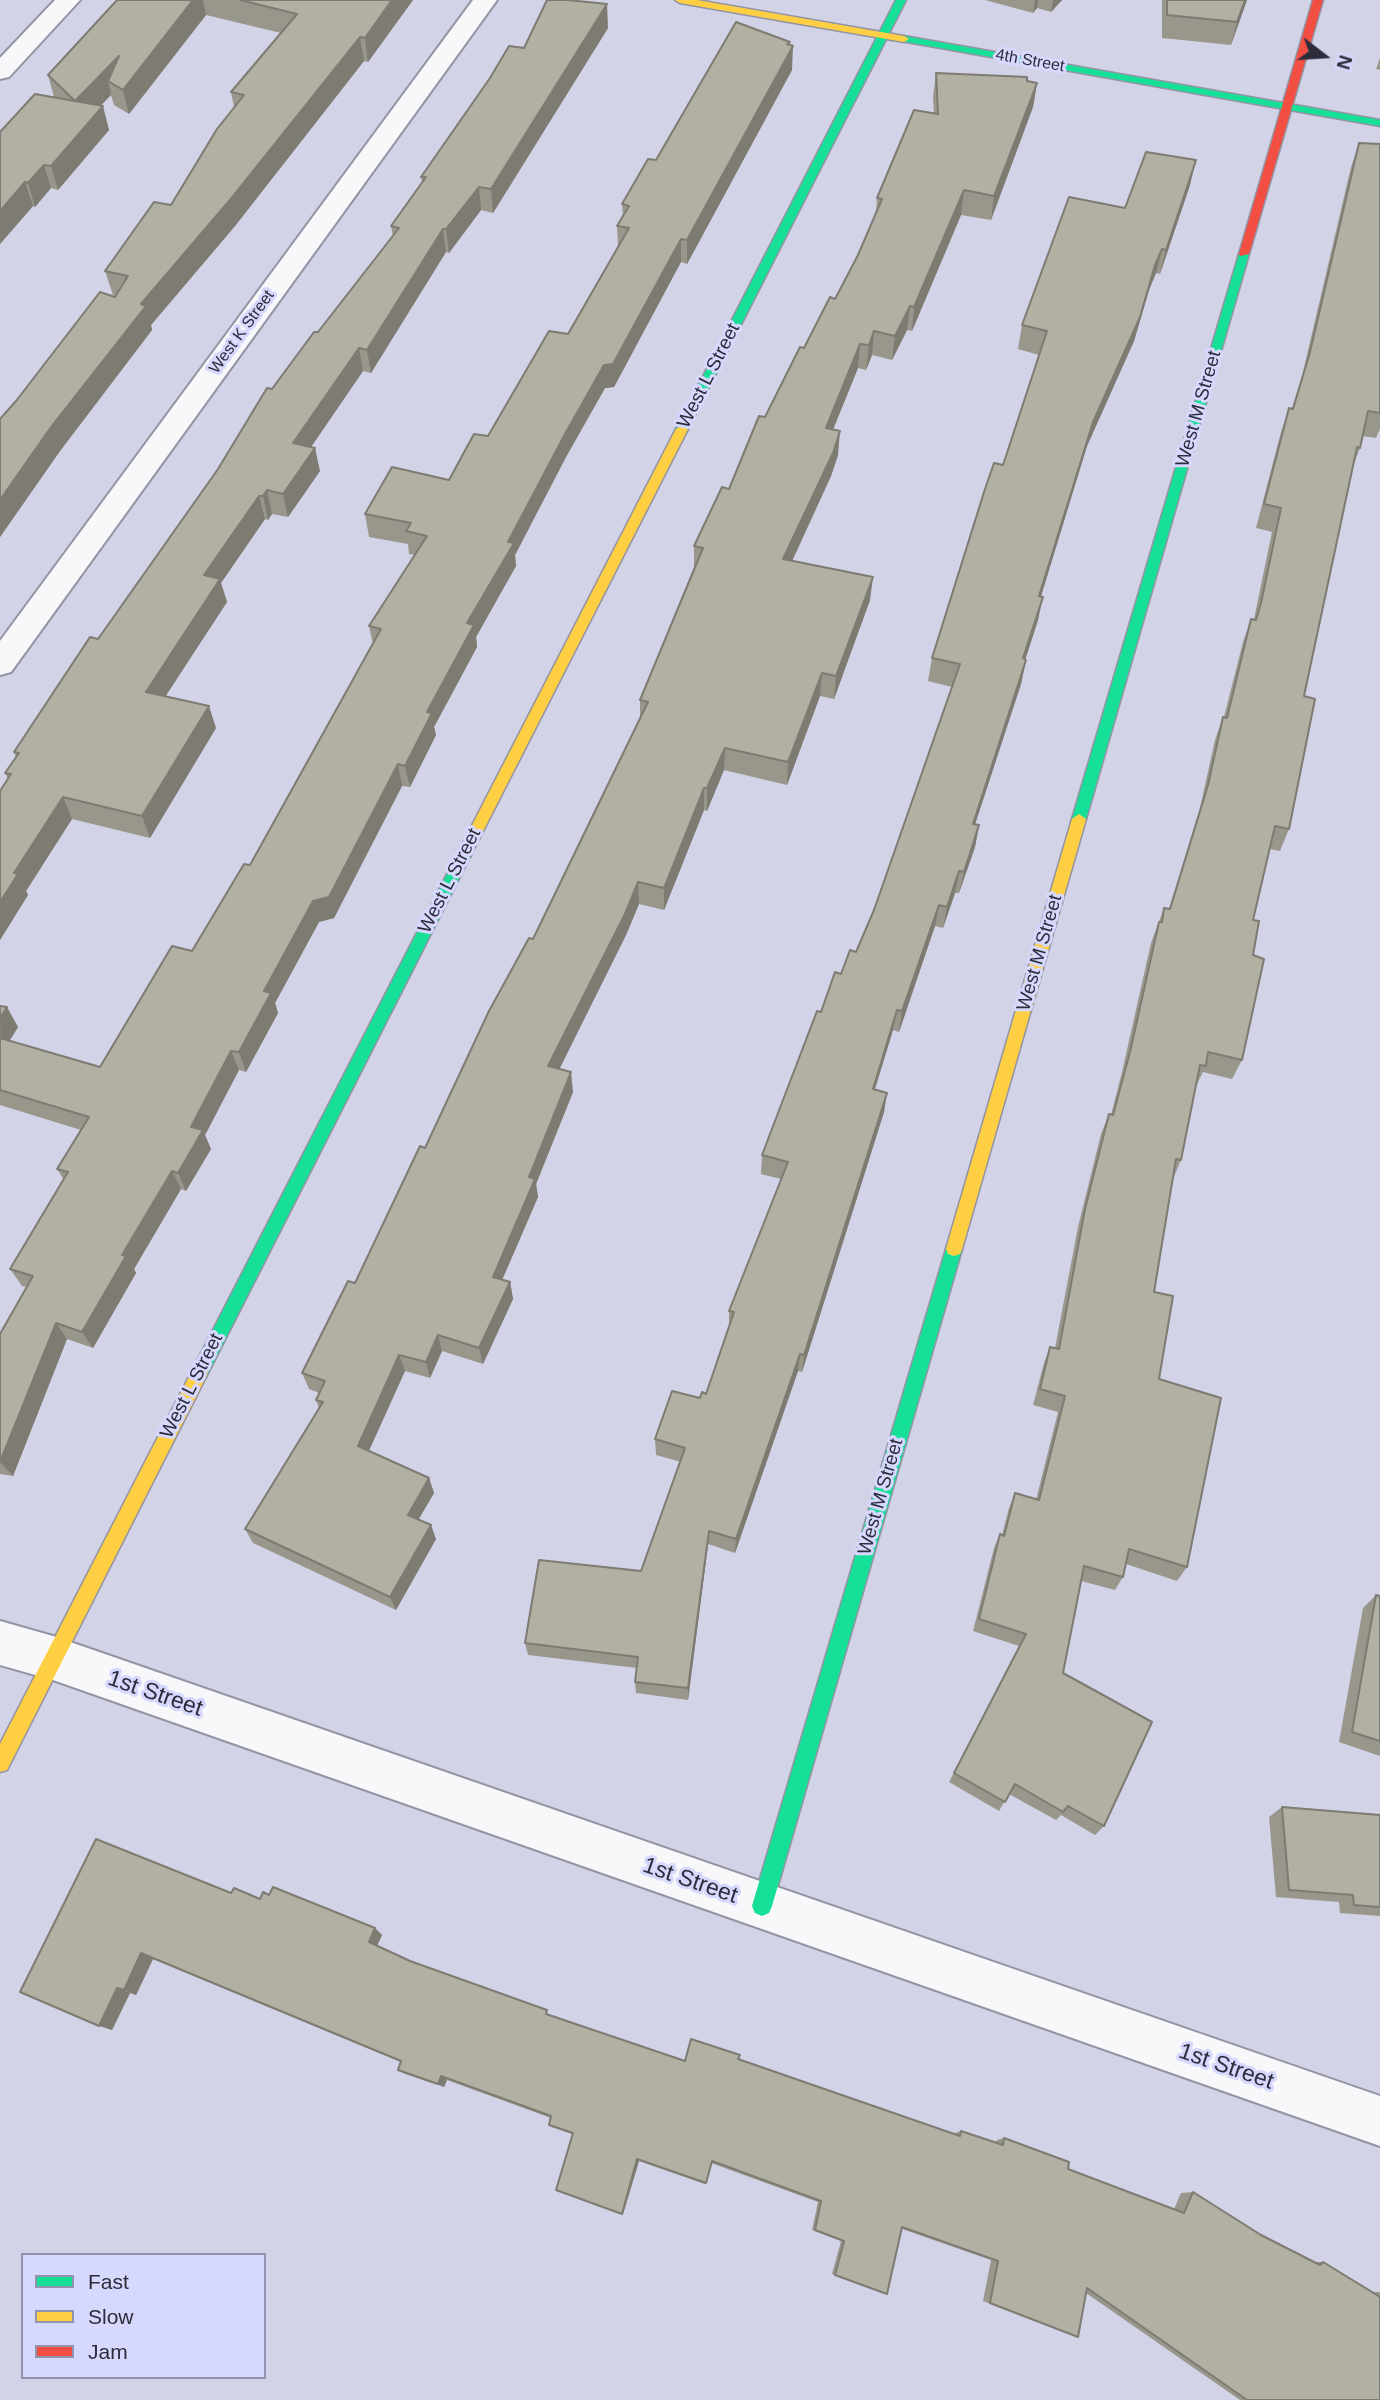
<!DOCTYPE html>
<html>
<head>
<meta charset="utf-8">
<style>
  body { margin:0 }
  #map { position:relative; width:1380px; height:2400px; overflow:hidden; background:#d2d3e7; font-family:Helvetica,sans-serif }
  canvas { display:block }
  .legend { position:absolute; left:21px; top:2253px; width:245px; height:126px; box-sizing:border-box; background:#d6d8fe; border:2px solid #9293b0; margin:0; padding:9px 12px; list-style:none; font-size:21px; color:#2c2c3b }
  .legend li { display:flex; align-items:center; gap:14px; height:35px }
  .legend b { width:35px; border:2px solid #9293b0 }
  .north { position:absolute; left:1289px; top:21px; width:70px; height:70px; -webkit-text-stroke:5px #d6d8fe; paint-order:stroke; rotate:107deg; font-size:19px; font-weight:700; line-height:28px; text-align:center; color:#2c2c3b }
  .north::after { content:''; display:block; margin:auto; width:24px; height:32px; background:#2c2c3b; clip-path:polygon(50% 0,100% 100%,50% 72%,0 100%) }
</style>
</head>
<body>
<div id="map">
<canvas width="1380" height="2400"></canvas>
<ul class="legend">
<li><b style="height:9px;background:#16e098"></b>Fast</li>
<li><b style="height:9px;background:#ffcf43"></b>Slow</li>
<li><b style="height:9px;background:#f24e42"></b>Jam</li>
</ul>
<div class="north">N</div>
</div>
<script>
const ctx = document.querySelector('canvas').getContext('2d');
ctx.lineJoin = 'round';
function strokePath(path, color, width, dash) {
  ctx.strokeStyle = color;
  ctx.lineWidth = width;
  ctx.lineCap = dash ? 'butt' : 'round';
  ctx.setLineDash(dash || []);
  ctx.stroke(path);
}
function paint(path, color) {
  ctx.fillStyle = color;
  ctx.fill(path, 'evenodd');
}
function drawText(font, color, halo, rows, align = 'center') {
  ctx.font = font + ' Helvetica,sans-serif';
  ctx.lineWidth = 6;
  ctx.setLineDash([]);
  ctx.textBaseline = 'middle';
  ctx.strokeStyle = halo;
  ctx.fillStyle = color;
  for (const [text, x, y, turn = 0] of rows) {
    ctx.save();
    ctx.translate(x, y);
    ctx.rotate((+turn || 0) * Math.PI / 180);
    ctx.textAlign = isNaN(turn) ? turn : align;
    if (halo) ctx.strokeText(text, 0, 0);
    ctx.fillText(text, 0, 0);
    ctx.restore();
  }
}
const street = new Path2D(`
  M55,0h25l-71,77 -9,2v-21z
  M473,0h24l-486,672 -11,3v-34z
  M0,1621l53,15 1327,460v50l-1327,-466 -53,-15z`);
const fast = new Path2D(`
  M896,0h10l-218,429 -2,3h-8l-2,-3z
  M904,36l476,84v6l-479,-85 -2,-2z
  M1244,251l5,3 -163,565 -7,5 -7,-5 167,-565z
  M471,836l7,5 -272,536 -6,3 -6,-3 -2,-5 2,-5 270,-526z
  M954,1242l6,2 2,5 -190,657 -3,7 -7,3 -7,-3 -3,-7 194,-657 2,-5z`);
const slow = new Path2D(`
  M675,0h22l207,36 5,3 -5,3 -224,-39z
  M682,425l6,4 -210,412 -7,5 -5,-1 -2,-4 212,-412z
  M1079,814l7,5 -124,430 -2,5 -6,2 -6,-2 -2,-5 126,-430z
  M200,1364l6,3 2,5 -2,5 -199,393 -7,2v-28l194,-377z`);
const jam = new Path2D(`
  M1313,0h10l-74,254 -9,2 -1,-2z`);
const wall = new Path2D(`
  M117,0h296l-45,62 -4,-1 -129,165 -84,99 1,5 -92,121 -60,86v-118l115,-122 1,-1 -3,-1 -8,-24 66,-66 63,-98 -3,-15 50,-59 -75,-18 -77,99 -15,-9 -3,-10 -11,11 9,24 -51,60 -7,-2 -16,19 -2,-1 -33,38 54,-147 -6,-22z
  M985,0h77l-11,12 -14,-4 -4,5z
  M1162,0h85l-16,45 -69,-7z
  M608,28l-115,185 -12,-3 -32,43 -3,-1 -75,121 -8,-2 -52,76 9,24 -32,46 -16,-3 -4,6 -3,-1 -44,64 6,19 -62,94 51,32 -66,110 -78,-19 -46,72 2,4 -28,45v-149l8,-12 -3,-6 11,-16 -2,-5 101,-136 103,-147 54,-80 46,-57 75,-96 -2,-10 31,-44 -1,-5 103,-129z
  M789,45l3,25 -105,194 -6,-2 -67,125 -9,1 -39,69 -51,98 1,11 -40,71 1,10 -43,80 2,8 -26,52 -8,-1 -68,132 -15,4 -44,81 3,10 -32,59 -7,-2 -34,65 6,14 -25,42 -5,-2 -47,80 2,4 -43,75 -26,-9 -54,137 -13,-2v-140l27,-47 -5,-1 -12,-17 54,-89 -7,-11 24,-39 -81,-25v-99l18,21 -9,14 91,26 92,-116 58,-86 123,-221 -4,-18 46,-71 -6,-1 -1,-10 -39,-7 -4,-23 84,-34 39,-44 80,-102 50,-86 -1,-22 6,-10 -1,-12 34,-44z
  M1380,58v12l-4,-1z
  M936,73l101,10 -4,24 -42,113 -30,-5 -49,116 -5,-1 -15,30 -20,-5 -6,15 -8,-2 -25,61 5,26 -7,21 -39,85 78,39 -36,99 -14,-3 -33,89 -63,-15 -17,41 -3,-1 -40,100 -25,-6 -13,31 -67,134 14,23 -37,92 2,13 -36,83 8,2 3,17 -30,65 -41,-13 -12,27 -25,-7 -36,80 60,27 5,15 -16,27 18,19 -40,71 -143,-67 -8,-14 74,-121 -3,-8 3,-7 -10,-4 -7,-16 53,-90 178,-344 107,-222v-17l54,-132v-22l35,-57 36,-72 39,-69 31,-49 23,-44 18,-42 1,-15 57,-84 -1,-17z
  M1359,143l21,1v285l-4,9 -14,-2 -2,12 -7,18 -49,230 -15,133 -9,22 -10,-2 -17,71v35l-11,105 -10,19 -29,-7 -7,14 -15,74 -8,19 -19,113 5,87 28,188 -10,14 -51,-17 -3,13 -8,13 -34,-9 -18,92 41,153 -9,9 -34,-20 -5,5 -47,-26 -10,17 -50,-29 70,-136 -46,-15 21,-83 6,-14 2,1 7,-27 6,-15 21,7 22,-88 -25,-7 11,-42 6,-16 5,1 23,-121 23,-93 8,-20 2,1 11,-43 29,-129 13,-35 5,1 31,-101 15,-68 8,-23h1l19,-75 8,-23h3l18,-87 -16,-4 25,-96 8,-24h3l10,-32 49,-209z
  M1190,185l-30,89 -4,-1 -7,17 -15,51 -47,105 -46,150 -3,24 -13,40h1l-5,24 -46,140 4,1 -4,22 -16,46h-4l-12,35 -8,-2 -36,106 -6,-2 -18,59 12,4 -3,19 -82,260 -4,-1 -63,182 -27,-9 -20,156 -52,-7 -1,-11 2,-14 -109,-13 -3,-12 116,-72 40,-109 -25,-7 -1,-16 51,-45 23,-66v-17l52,-132 -20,-5 1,-19 59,-143 20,-38 15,-22 18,-42 78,-223 -24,-6 4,-23 71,-193 36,-110 -21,-6 4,-24 103,-117z
  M1376,1595l4,1v160l-41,-14 24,-134z
  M1282,1807l98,8v101l-40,-3 -1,-11 -63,-5 -7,-80z
  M231,1893l29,6 9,-4 106,33 7,7 -5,11 33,15 141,54 134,46 53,-2 217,76v-2l6,-2 35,11 1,-2 7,-2 64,31 106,40 7,-16 12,-1 68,43 54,27h8l51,31 1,-1h5v108h-140l-154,-107 -8,44 -9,-3 -86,-33 8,-41 -89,-31 -20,64 -50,-19 9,-33 -29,-11 6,-28 -107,-39 -6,21 -66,-23 -16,53 -51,-80 -20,-7 -3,-2 2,-7 -104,-38 -3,7 -39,-13 -7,-4 3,-8 -248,-103 -17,36 -6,-2 -18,37 -92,-38z`);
const shadedWall = new Path2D(`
  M193,0h10l3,15 -77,99 -6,-24z
  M392,0h21l-45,62 -3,-24z
  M1035,0h3l-1,8 -4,5z
  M1053,0h9l-11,12z
  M1245,0h2l-16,45 6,-23z
  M607,4l1,24 -115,185 -2,-24z
  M360,37l4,24 -129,165 -84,99 1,5 -92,121 -60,86v-37l51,-73 90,-123z
  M790,42l-1,11 4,-7 -1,24 -105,194v-24l100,-196z
  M119,56l-11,25 3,14 -29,30 -7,-24z
  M1037,83l-4,24 -42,113 3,-24z
  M103,106l6,24 -51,60 -7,-24z
  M1196,160l-6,25 -30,89 6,-24z
  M44,165l7,23 -16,19 -7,-24z
  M25,182l8,24 -33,38v-33z
  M479,187l2,23 -32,43 -3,-24z
  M964,190l-3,25 -49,116 2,-24z
  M443,229l3,23 -75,121 -4,-23z
  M681,239v23l-67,125 -9,1 -39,69 -51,98 1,11 -40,71 1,10 -43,80 2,8 -26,52 -5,-21 22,-54 40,-89 41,-81 57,-108 39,-69z
  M1162,249l-6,24 -7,17 -15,51 -47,105 -53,173 5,-23 54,-174z
  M910,306l-3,24 -15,30 3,-24z
  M874,331l-2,24 -6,15 3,-25z
  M860,344l-2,24 -34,84 2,-24z
  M359,348l4,23 -65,95 -5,-23z
  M840,431l-2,24 -7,21 -49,107 1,-24z
  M315,448l5,23 -32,46 -5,-23z
  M267,490l5,24 -4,6 -5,-24z
  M259,496l6,23 -44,64 6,19 -73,112 -8,-22 58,-117z
  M873,577l-3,23 -36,99 2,-23z
  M1043,597l-5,23 -20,62 5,-24z
  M1026,660l-5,24 -53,162 5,-22z
  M822,673l-2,23 -33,89 1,-23z
  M209,706l7,22 -66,110 -8,-22z
  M725,748l-1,22 -17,41v-23z
  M398,764l4,22 -68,132 -15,4 -44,81 3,10 -32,59 -7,-20 25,-61 49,-90z
  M704,788v22l-40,100v-22z
  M63,797l9,22 -46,72 2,4 -28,45v-38l14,-29z
  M979,825l-4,22 -16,46 5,-21z
  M959,871l-4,22 -12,35 4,-21z
  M638,882l1,22 -13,31 -75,151 -3,-20z
  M939,905l-4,21 -36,106 3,-21z
  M7,1007l11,20 -17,28 -1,-37z
  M897,1010l-4,20 -24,78 4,-19z
  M231,1051l8,19 -34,65 6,14 -25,42 -8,-18 13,-46z
  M571,1072l2,20 -37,92 2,13 -42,97 -3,-17 36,-100z
  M887,1093l-3,19 -82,260 2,-17z
  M172,1171l9,18 -47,80 2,4 -43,75 -11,-16 40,-77z
  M510,1282l3,17 -30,65 -4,-16z
  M56,1323l11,16 -54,137 -13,-14z
  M438,1335l4,16 -12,27 -4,-16z
  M800,1354l-2,17 -63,182 1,-14z
  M399,1355l6,16 -41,90 -6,-15z
  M429,1478l5,15 -21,36 -5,-14z
  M431,1525l5,14 -40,71 -6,-13z
  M709,1531l-1,13 -20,156v-12z
  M375,1928l7,7 -6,13 -7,-6z
  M141,1953l12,6 -17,36 -12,-5z
  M117,1988l13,5 -18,37 -13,-4z
  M441,2076l6,4 -3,7 -6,-3z
  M637,2159l2,2 -16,53h-1z`);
const building = new Path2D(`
  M117,0h76l-70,90 -15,-9 11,-25 -44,45 -27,-26z
  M240,0h152l-27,38 -5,-1 -131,164 -88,103 5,2 -95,121 -51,73v-81l16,-18 84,-109 15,5 13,-21 -23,-5 49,-69 17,3 46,-76 27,-34 -13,-3 66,-78z
  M547,0h21l39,4 -116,185 -12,-2 -33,42h-3l-76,121 -8,-2 -66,95 22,5 -32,46 -16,-4 -4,6h-4l-55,79 16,4 -74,113 63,14 -67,110 -79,-19 -49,76 4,1 -18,28v-111l11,-17 -6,-1 14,-20 -5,-1 76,-115 8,2 120,-170 49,-81 5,1 42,-57h4l81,-104 -8,-2 35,-49h-5l69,-99 19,-32 15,2z
  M1167,0h78l-8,22 -70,-7z
  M736,22l54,20 -3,2 6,2 -106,194 -6,-1 -68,125 -9,1 -39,69 -57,108 6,1 -47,80 7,2 -47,87 5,1 -27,53 -7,-2 -69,133 -16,4 -49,90 7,2 -32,59 -8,-1 -40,76 12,3 -25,43 -6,-2 -50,84 4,1 -44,76 -26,-9 -56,139v-128l33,-58 -23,-7 58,-97 -11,-3 32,-52 -89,-27v-52l100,29 72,-121 20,5 52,-87 6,1 131,-236 -12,-3 58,-90 -21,-5 5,-8 -46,-9 27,-47 57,13 25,-46 14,2 61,-105 19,3 61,-106 -12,-2 12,-20 -7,-2 26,-45 8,1z
  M936,73l91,4v4l10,2 -43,113 -30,-6 -50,117 -4,-1 -15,30 -21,-5 -5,14 -9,-1 -34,84 14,3 -7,22 -50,106 90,18 -37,99 -14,-3 -34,89 -63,-14 -18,40h-3l-40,100 -26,-6 -13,32 -77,152 23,6 -42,105 6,2 -42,98 17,5 -31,66 -41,-13 -12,27 -27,-7 -41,91 71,32 -21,37 23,10 -41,72 -145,-68 78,-127 -7,-2 9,-19 -23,-8 46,-92 7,2 65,-137 5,2 64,-137 40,-73 4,1 115,-237 -8,-2 63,-152 -9,-2 28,-59 7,2 30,-73 6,1 35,-70 4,1 26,-51 5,2 23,-44 24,-56 -5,-1 37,-88 24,4z
  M35,94l68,12 -52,60 -7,-1 -16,18 -3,-1 -25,29v-79z
  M1359,143l21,1v269l-12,-2 -8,37 -3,-1 -53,249 11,3 -26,130 -14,-3 -22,94 6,1 -6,34 11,4 -22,101 -34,-8 -2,14 -6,-1 -19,95 -5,-1 -22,133 19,4 -14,83 62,19 -34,169 -58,-18 -6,28 -39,-11 -21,107 89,49 -48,104 -36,-20 -5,6 -48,-28 -10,18 -51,-29 72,-139 -47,-15 21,-85 4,2 11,-43 24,7 26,-104 -25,-7 10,-42 9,2 26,-140 24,-95 4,1 17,-63 29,-130h3l2,-14 6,1 38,-124 15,-68 4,1 24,-99 5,1 5,-17 20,-95 -17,-4 25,-96 4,1 17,-57z
  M1146,152l50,8 -30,90 -4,-1 -7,16 -15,52 -47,105 -54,174 4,1 -20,61 3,2 -53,164 6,1 -15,47 -5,-1 -12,36 -8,-2 -37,106 -5,-1 -24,79 14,4 -83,262 -4,-1 -64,185 -27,-8 -21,157 -53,-6 3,-25 -113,-14 14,-83 102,11 44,-123 -30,-9 17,-48 28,7 2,-6 4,2 28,-82 -5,-1 59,-149 -26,-7 55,-144 4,1 14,-40 6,2 9,-24 6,2 18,-42 86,-246 -28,-6 53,-169 9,-26 9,2 44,-134 -25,-6 47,-128 56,11z
  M0,1006l7,1 -7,11z
  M1376,1595l4,1v145l-28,-9z
  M1282,1807l98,8v92l-26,-2 -1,-10 -64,-5z
  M96,1839l135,54 3,-5 26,11 3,-7 6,3 4,-8 102,41 -6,14 41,19 137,49 -1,4 139,47 6,-22 49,16 -2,4 222,77 1,-5 42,14 1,-7 65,24 -1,7 116,44 9,-21 68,43 59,30 3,-3 57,35v103h-133l-160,-112 -9,49 -88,-34 8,-42 -96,-34 -15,67 -52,-19 9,-34 -29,-11 6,-29 -109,-40 -6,22 -69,-24 -15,55 -66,-24 17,-57 -24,-8 2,-9 -110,-40 -3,8 -40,-14 3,-9 -260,-108 -17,37 -7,-2 -18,38 -79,-34z`);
const farStreetnames = [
  ["4th Street",1030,61,10],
  ["West K Street",242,332,-54]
];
const streetNames = [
  ["West L Street",709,376,-63],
  ["West M Street",1199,409,-74],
  ["West L Street",450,881,-63],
  ["West M Street",1040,953,-74],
  ["West L Street",192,1386,-63],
  ["West M Street",881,1497,-74]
];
const nearStreetnames = [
  ["1st Street",155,1694,19],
  ["1st Street",690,1881,19],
  ["1st Street",1226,2067,19]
];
strokePath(street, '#9394a3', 4);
strokePath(fast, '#9394a3', 3);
strokePath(slow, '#9394a3', 3);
strokePath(jam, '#9394a3', 3);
paint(street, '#f8f8fb');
paint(fast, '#16e098');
paint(slow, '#ffcf43');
paint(jam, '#f24e42');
paint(wall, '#99978c');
paint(shadedWall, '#7d7b72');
paint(building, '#b2b0a3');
strokePath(building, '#7d7b72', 2);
drawText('16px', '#2c2c3b', '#d6d8fe', farStreetnames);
drawText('19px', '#2c2c3b', '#d6d8fe', streetNames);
drawText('23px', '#2c2c3b', '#d6d8fe', nearStreetnames);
</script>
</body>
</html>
